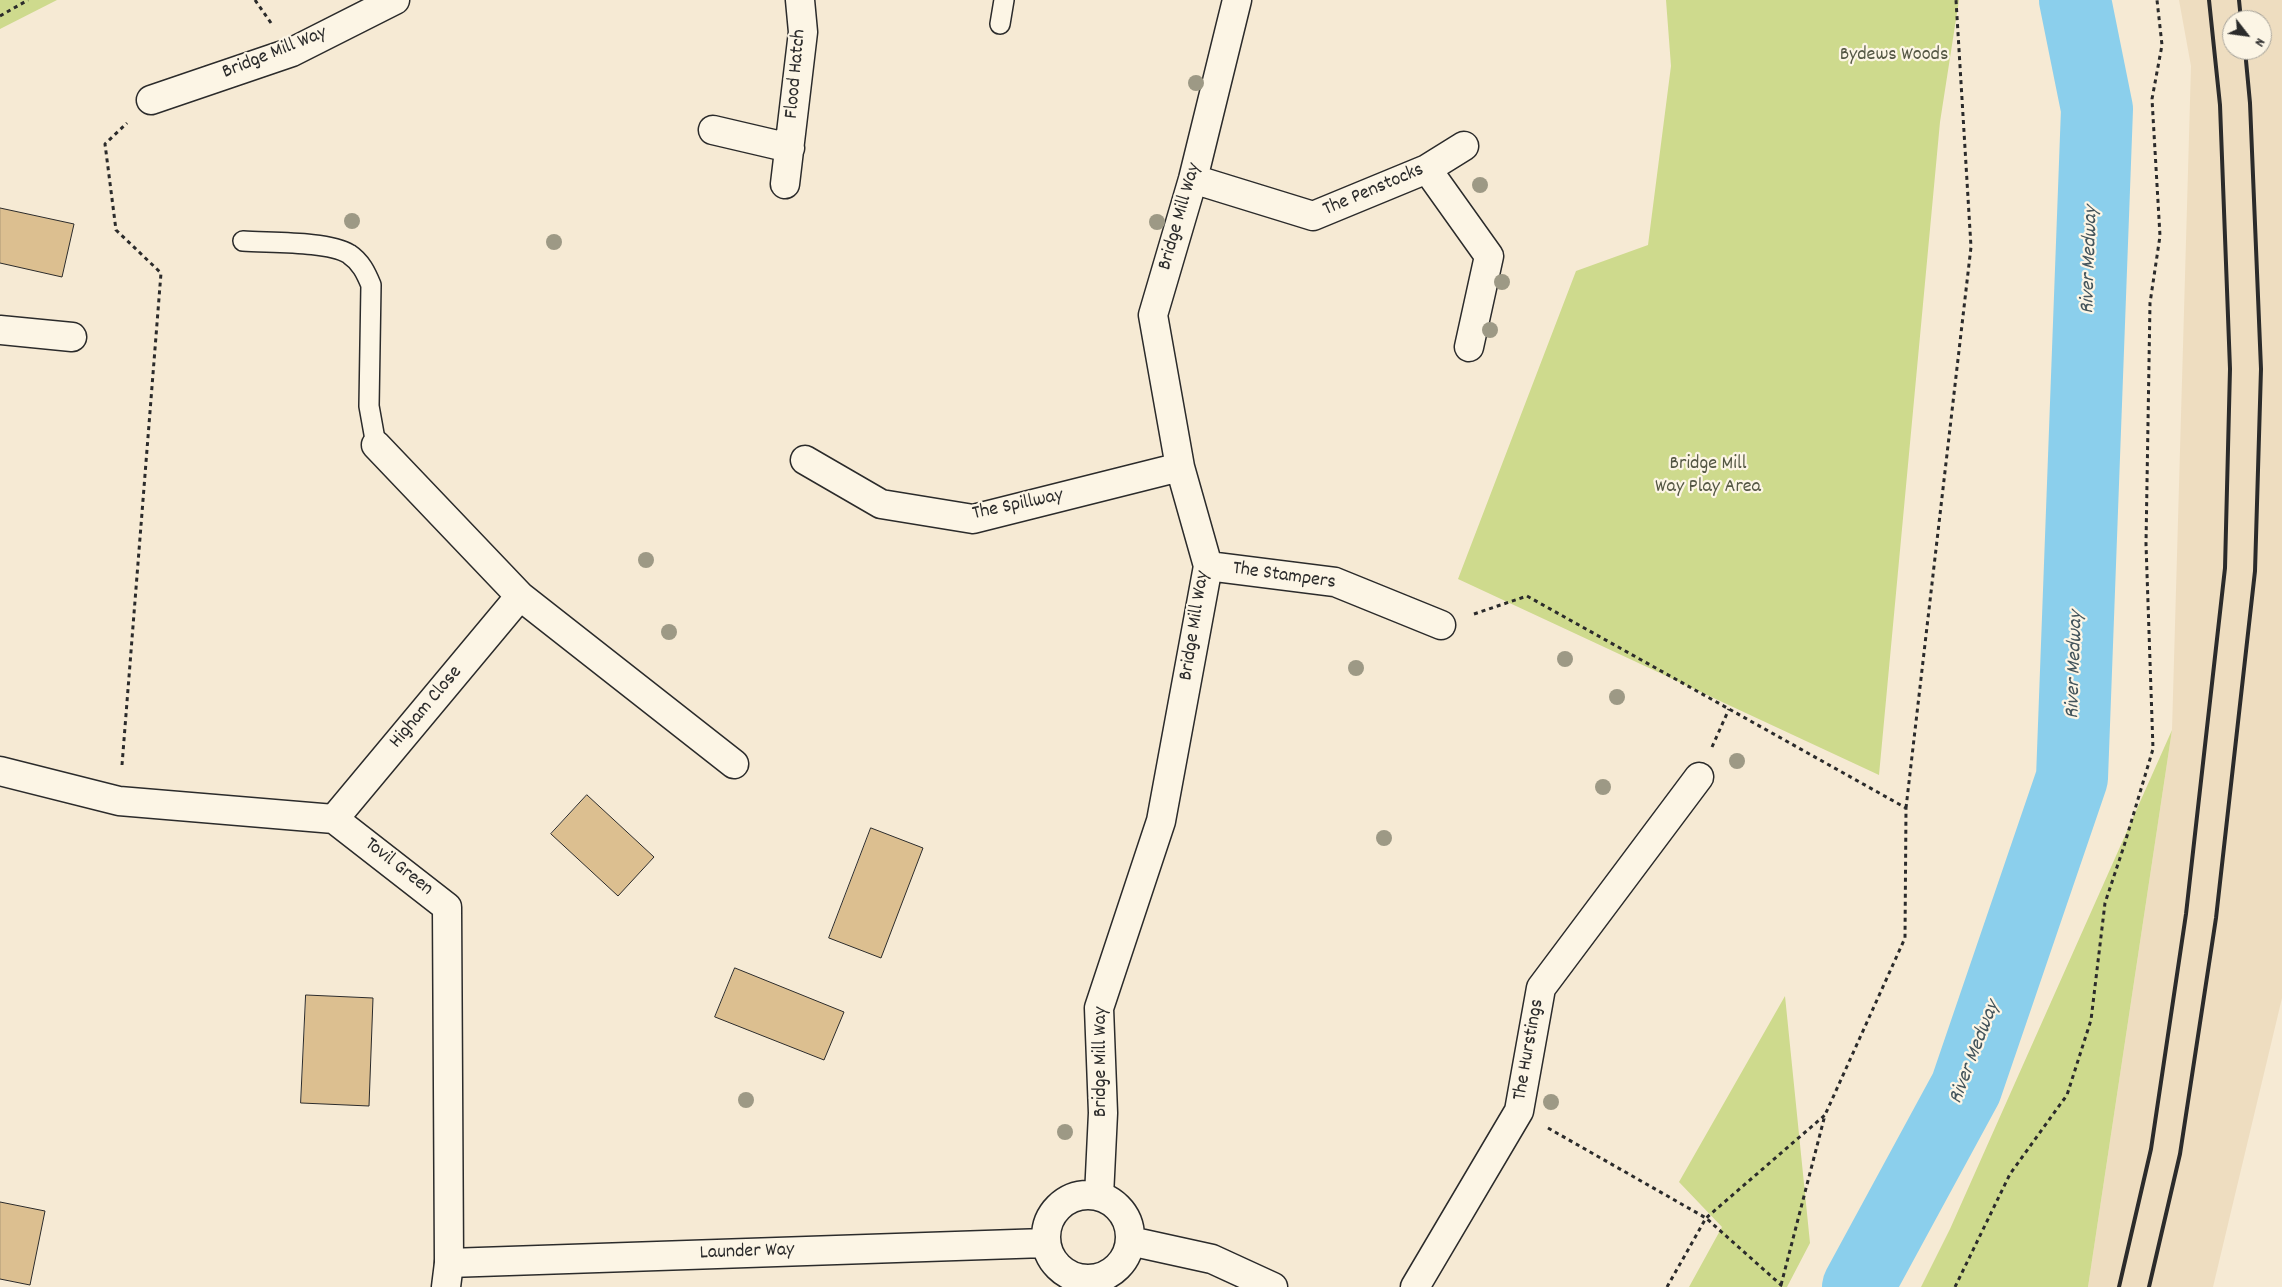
<!DOCTYPE html>
<html>
<head>
<meta charset="utf-8">
<style>
  body { margin:0 }
  #map { position:relative; width:2282px; height:1287px; overflow:hidden; background:#f6ead4; font-family:Dekko,sans-serif }
  canvas { display:block }
  .north { position:absolute; left:2222px; top:10px; width:50px; height:50px; box-sizing:border-box; background:#fcf5e5; border:1px solid #a8a49b; border-radius:50%; rotate:120deg; font-size:14px; font-weight:700; line-height:20px; text-align:center; color:#2b2b2b }
  .north::after { content:''; display:block; margin:auto; width:18px; height:22px; background:#2b2b2b; clip-path:polygon(50% 0,100% 100%,50% 72%,0 100%) }
</style>
</head>
<body>
<div id="map">
<canvas width="2282" height="1287"></canvas>
<div class="north">N</div>
</div>
<script>
const ctx = document.querySelector('canvas').getContext('2d');
ctx.lineJoin = 'round';
function paint(path, color) {
  ctx.fillStyle = color;
  ctx.fill(path, 'evenodd');
}
function strokePath(path, color, width, dash) {
  ctx.strokeStyle = color;
  ctx.lineWidth = width;
  ctx.lineCap = dash ? 'butt' : 'round';
  ctx.setLineDash(dash || []);
  ctx.stroke(path);
}
function drawText(font, color, halo, rows, align = 'center') {
  ctx.font = font + ' Dekko,sans-serif';
  ctx.lineWidth = 4.5;
  ctx.setLineDash([]);
  ctx.textBaseline = 'middle';
  ctx.strokeStyle = halo;
  ctx.fillStyle = color;
  for (const [text, x, y, turn = 0] of rows) {
    ctx.save();
    ctx.translate(x, y);
    ctx.rotate((+turn || 0) * Math.PI / 180);
    ctx.textAlign = isNaN(turn) ? turn : align;
    if (halo) ctx.strokeText(text, 0, 0);
    ctx.fillText(text, 0, 0);
    ctx.restore();
  }
}
const built = new Path2D(`
  M2179,0h103v998l-69,289h-125l84,-557 19,-664zM2232,20h30v30h-30z`);
const green = new Path2D(`
  M0,0h57l-57,29z
  M1666,0h293l-19,122 -61,653 -421,-196 118,-308 72,-26 23,-179z
  M2172,730l-84,557h-167l29,-58z
  M1785,996l25,247 -23,44h-98l33,-60 -43,-45z`);
const river = new Path2D(`
  M1858,1287l108,-199 106,-310 25,-669 -22,-109`);
const building = new Path2D(`
  M0,208l74,16 -12,53 -62,-14z
  M587,795l67,62 -36,39 -67,-62z
  M871,828l52,20 -42,110 -52,-20z
  M735,968l109,44 -20,48 -109,-43z
  M306,995l67,3 -4,108 -68,-3z
  M0,1202l45,9 -15,74 -30,-6z`);
const path = new Path2D(`
  M255,0l16,23
  M0,16l28,-16
  M1474,614l53,-18 379,212 -1,130 -80,177
  M1712,747l17,-38
  M122,765l39,-492 -45,-43 -11,-86 22,-21
  M1906,808l65,-561 -15,-247
  M1548,1128l158,90 75,67 -1,2
  M1667,1287l39,-69 119,-103 -44,170
  M1955,1287l55,-113 57,-79 24,-75 14,-117 19,-57 29,-97 -7,-205 4,-241 10,-67 -8,-137 10,-54 -5,-45`);
const service = new Path2D(`
  M1000,24l4,-24
  M243,241c26,2 85,0 106,13 12,8 17,19 22,31l-2,121 7,39`);
const minor = new Path2D(`
  M151,100l141,-48 103,-52
  M713,130l77,18
  M1427,169l62,87 -20,91
  M1193,179l120,37 114,-47 37,-23
  M785,184l18,-152 -3,-32
  M0,330l72,7
  M376,445l144,151 214,168
  M805,460l76,44 92,15 207,-52
  M1208,566l127,16 106,43
  M334,819l186,-223
  M1046 1237a42 42 0 1 1 84 0a42 42 0 1 1-84 0Z
  M1099,1196l4,-83 -4,-105 62,-187 47,-255 -28,-99 -27,-152 40,-136 44,-179
  M1130,1241l82,18 61,28
  M449,1263l596,-20
  M1415,1287l104,-176 22,-123 158,-211`);
const tertiary = new Path2D(`
  M0,771l119,30 215,18 113,88 2,356 -3,24`);
const rail = new Path2D(`
  M2239,0l2,20
  M2119,1287l32,-138 35,-235 39,-346 5,-199 -10,-264 -11,-105
  M2149,1287l31,-133 36,-236 39,-347 6,-202 -11,-266 -5,-53`);
const trees = [
  [1196,83],
  [1480,185],
  [352,221],
  [1157,222],
  [554,242],
  [1502,282],
  [1490,330],
  [646,560],
  [669,632],
  [1565,659],
  [1356,668],
  [1617,697],
  [1737,761],
  [1603,787],
  [1384,838],
  [746,1100],
  [1551,1102],
  [1065,1132]
];
const streetNames = [
  ["Bridge Mill Way",275,54,-22],
  ["Flood Hatch",797,74,-85],
  ["The Penstocks",1374,191,-23],
  ["Bridge Mill Way",1181,217,-74],
  ["The Spillway",1018,506,-12],
  ["The Stampers",1284,577,8],
  ["Bridge Mill Way",1196,626,-81],
  ["Higham Close",427,708,-50],
  ["Tovil Green",398,868,38],
  ["The Hurstings",1530,1050,-80],
  ["Bridge Mill Way",1102,1062,-90],
  ["Launder Way",747,1253,-2]
];
const parkNames = [
  ["Bydews Woods",1894,56],
  ["Bridge Mill",1708,465],
  ["Way Play Area",1708,488]
];
const waterNames = [
  ["River Medway",2091,260,-88],
  ["River Medway",2076,665,-88],
  ["River Medway",1976,1053,-69]
];
paint(built, '#eeddc0');
paint(green, '#ceda8d');
strokePath(river, '#8bcfec', 72);
paint(building, '#dcbf90');
strokePath(building, '#2b2b2b', 1);
strokePath(service, '#2b2b2b', 22);
strokePath(minor, '#2b2b2b', 31);
strokePath(tertiary, '#2b2b2b', 31);
strokePath(path, '#2b2b2b', 3, [4, 4]);
strokePath(service, '#fcf5e5', 19);
strokePath(minor, '#fcf5e5', 28);
strokePath(tertiary, '#fcf5e5', 28);
strokePath(rail, '#2b2b2b', 4);
ctx.fillStyle = '#9d9985';
for (const [x, y] of trees) {
  ctx.beginPath();
  ctx.arc(x, y, 8, 0, 2 * Math.PI);
  ctx.fill();
}
drawText('20px', '#2b2b2b', '#fcf5e5', streetNames);
drawText('20px', '#545744', '#fcf5e5', parkNames);
drawText('italic 21px', '#43545b', '#fcf5e5', waterNames);
</script>
</body>
</html>
